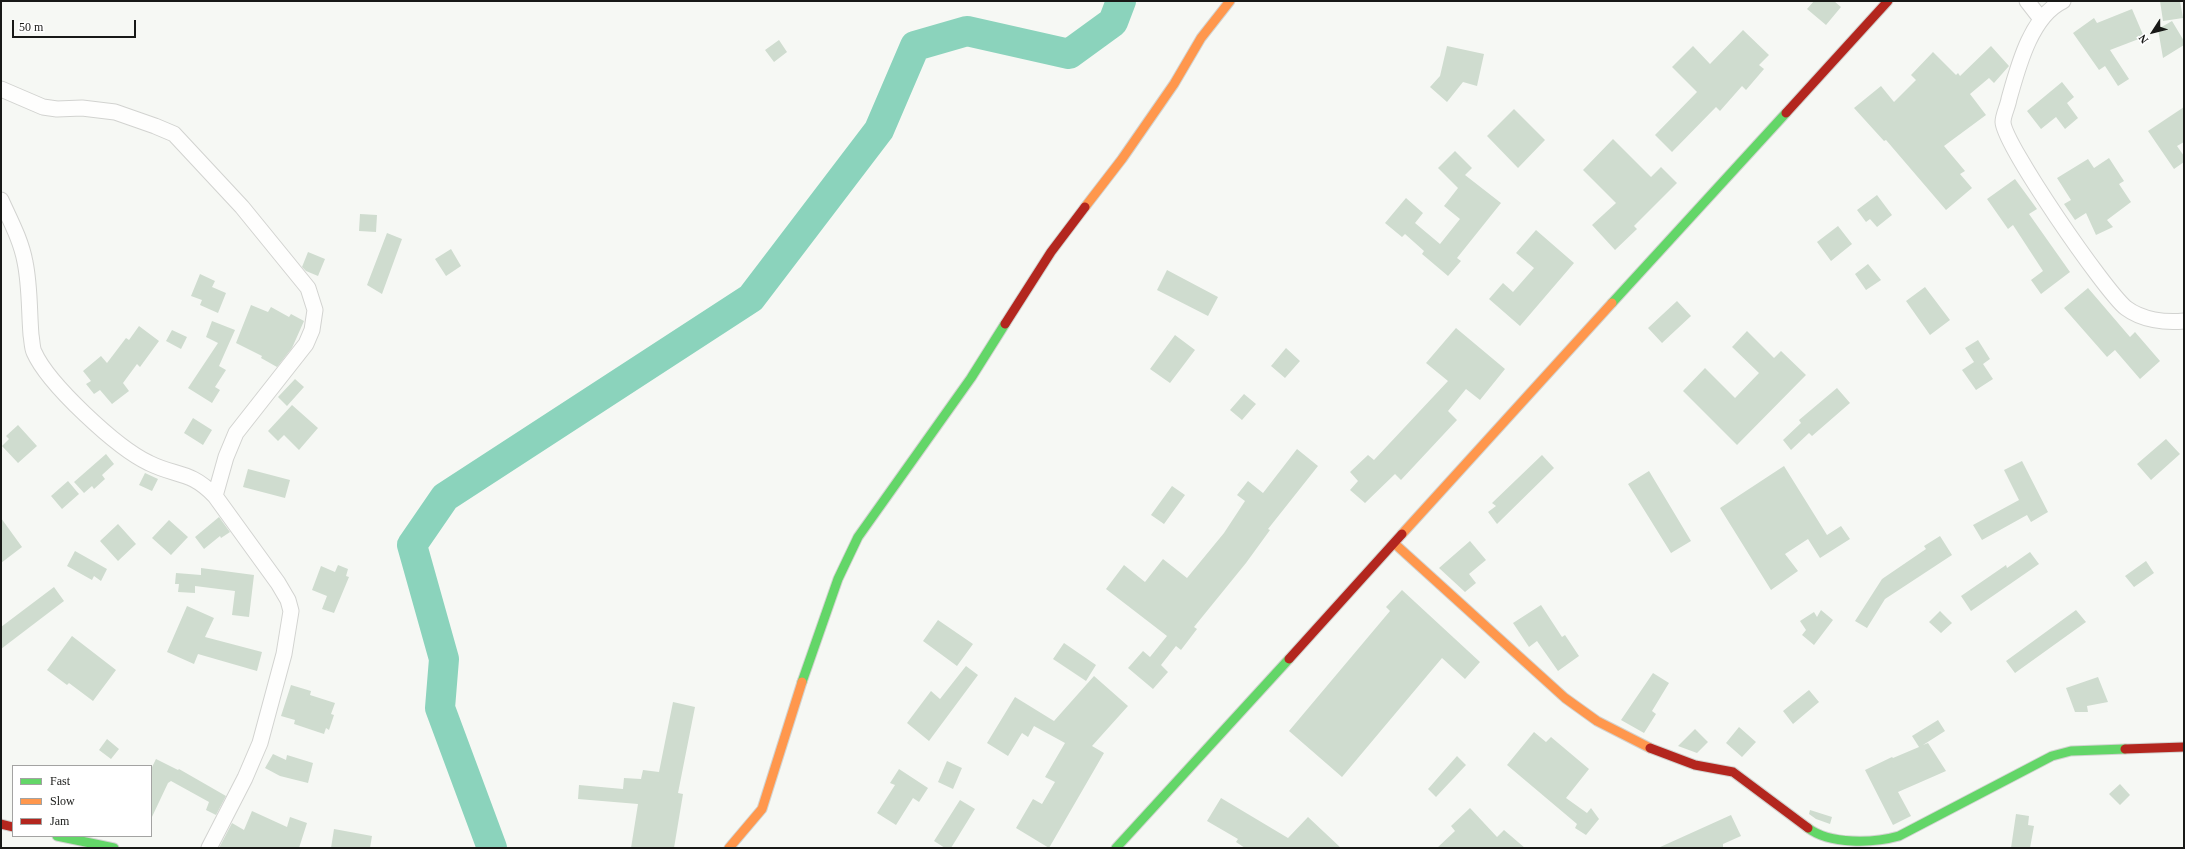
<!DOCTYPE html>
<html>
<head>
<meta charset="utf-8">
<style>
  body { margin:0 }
  #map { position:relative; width:2185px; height:849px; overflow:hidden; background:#f6f8f4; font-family:"Times New Roman",serif }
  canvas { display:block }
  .frame { position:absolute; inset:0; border:2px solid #181917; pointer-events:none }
  .legend { position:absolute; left:12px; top:765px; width:140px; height:72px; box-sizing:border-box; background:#fff; border:1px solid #a3a3a2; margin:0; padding:5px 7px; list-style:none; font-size:12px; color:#181917 }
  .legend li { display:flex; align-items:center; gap:8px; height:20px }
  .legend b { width:20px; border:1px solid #a3a3a2 }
  .north { position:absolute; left:2133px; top:12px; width:40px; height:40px; -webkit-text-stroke:3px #fff; paint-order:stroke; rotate:234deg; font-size:11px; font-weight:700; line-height:16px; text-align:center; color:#181917 }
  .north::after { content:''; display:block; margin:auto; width:14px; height:18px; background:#181917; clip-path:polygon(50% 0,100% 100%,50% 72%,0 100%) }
  .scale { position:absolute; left:12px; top:20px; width:124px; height:18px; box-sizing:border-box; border:2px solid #181917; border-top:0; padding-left:5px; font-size:12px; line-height:14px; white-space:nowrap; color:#181917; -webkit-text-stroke:3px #fff; paint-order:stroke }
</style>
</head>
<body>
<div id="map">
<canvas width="2185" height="849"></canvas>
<div class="frame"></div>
<ul class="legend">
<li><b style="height:5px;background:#63d668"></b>Fast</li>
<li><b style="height:5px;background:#ff974d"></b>Slow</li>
<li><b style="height:5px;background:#b3261e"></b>Jam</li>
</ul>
<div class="north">N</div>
<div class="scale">50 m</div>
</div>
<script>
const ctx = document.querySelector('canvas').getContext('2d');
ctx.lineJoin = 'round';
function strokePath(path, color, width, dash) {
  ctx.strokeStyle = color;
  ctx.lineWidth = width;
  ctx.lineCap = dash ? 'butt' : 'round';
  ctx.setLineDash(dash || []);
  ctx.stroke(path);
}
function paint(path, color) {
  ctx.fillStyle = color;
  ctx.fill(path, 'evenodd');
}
const river = new Path2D(`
  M492,848l-52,-140 4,-49 -32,-114 33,-48 306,-199 128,-168 36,-84 52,-15 102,23 44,-32 8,-21`);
const building = new Path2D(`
  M1814,1h20l7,6 -15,18 -19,-16z
  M2160,1h20l3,17 -20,3z
  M2132,9l12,28 -34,13 19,29 -11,7 -13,-20 -6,4 -26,-37 21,-15 3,5z
  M2172,21l12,20v4l-21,13 -5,-29z
  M1743,30l26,25 -10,10 5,4 -18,21 -4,-4 -22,25 -4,-4 -44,45 -17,-17 42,-43 -25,-25 21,-21 17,18z
  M779,40l8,12 -13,10 -9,-12z
  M1447,46l37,8 -7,32 -14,-4 -16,20 -17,-15 10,-11z
  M1991,46l18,20 -15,17 -5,-5 -19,16 16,21 -42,31 21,25 -5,3 12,14 -26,22 -60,-70 -2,1 -30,-33 27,-22 13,16 22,-22 -5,-5 22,-23 23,23 2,-2 2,3z
  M2062,82l12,15 -7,6 11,15 -13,11 -9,-12 -15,12 -14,-18z
  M2184,107v35l-7,4 7,10v6l-10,7 -26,-38z
  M1514,109l31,31 -27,28 -31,-32z
  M1613,139l38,38 10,-10 16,16 -43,43 3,3 -22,21 -23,-25 24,-22 -33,-33z
  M1455,151l17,17 -7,7 36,28 -44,55 4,3 -13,15 -26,-22 2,-3 -19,-17 -3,3 -17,-14 21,-25 17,15 -8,10 25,21 20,-25 -16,-13 14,-18 -20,-20z
  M2109,158l15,23 -5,3 12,18 -24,18 6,7 -17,8 -10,-22 -11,7 -11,-16 7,-4 -14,-22 31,-19 6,9z
  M2015,179l22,30 -8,5 41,58 -29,22 -10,-14 12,-9 -30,-46 -5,4 -21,-30z
  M1877,195l15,20 -15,12 -7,-8 -4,3 -9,-12z
  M360,214l17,1 -1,17 -17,-1z
  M1838,226l14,18 -21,17 -14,-19z
  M1536,230l38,33 -54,63 -31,-27 14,-16 10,9 21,-24 -18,-15z
  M387,233l15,6 -20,55 -15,-9z
  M451,249l10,17 -15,10 -11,-17z
  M308,252l17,7 -7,17 -12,-5 -4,-4z
  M1868,264l13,16 -15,10 -11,-16z
  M1167,270l51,27 -10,19 -51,-26z
  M200,274l15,7 -3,6 14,6 -8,20 -18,-8 2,-5 -11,-4z
  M1925,287l25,33 -20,15 -24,-34z
  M2088,288l42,49 5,-5 25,29 -20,18 -25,-29 -8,7 -43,-49z
  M1677,301l14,15 -29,27 -14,-15z
  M251,305l17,7 3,-5 18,10 2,-3 13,7 -12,27 -15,19 -16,-9 1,-2 -26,-13z
  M212,321l23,9 -16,36 7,4 -11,17 5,3 -8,13 -24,-15 30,-45 -12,-6z
  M139,326l20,15 -19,26 -3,-3 -14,19 6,8 -17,13 -12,-14 -6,4 -8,-10 5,-3 -8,-10 18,-15 6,7 19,-25 3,2z
  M1456,328l49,41 -25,31 -14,-11 -18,22 9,9 -56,60 -6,-6 -30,29 -15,-13 8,-9 -8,-9 18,-17 6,5 74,-79 -22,-18z
  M172,330l15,7 -6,12 -15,-8z
  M1747,331l27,27 7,-7 25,24 -69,70 -54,-54 22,-23 30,30 24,-25 -27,-26z
  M1175,335l20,15 -25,33 -20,-14z
  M1978,340l12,19 -7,5 10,15 -17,11 -14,-20 12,-8 -9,-14z
  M1286,348l14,13 -15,17 -14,-12z
  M295,379l9,8 -17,19 -9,-9z
  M1837,388l13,15 -38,33 -3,-3 -18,17 -8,-10 18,-17 -2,-3z
  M1244,394l12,10 -14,16 -12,-10z
  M292,405l26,23 -19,22 -15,-15 -6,6 -10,-10z
  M193,418l19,12 -9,15 -19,-12z
  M18,425l19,21 -19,17 -16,-17 7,-7 -3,-3z
  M2166,439l14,15 -29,26 -14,-16z
  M1297,449l21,17 -50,63 2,1 -24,33 -52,64 3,2 -16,21 -5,-4 -15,19 7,7 -15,17 -25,-21 15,-17 7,6 17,-21 -61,-47 18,-24 21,17 18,-23 24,19 37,-45 21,-32 -8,-6 11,-14 15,12z
  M106,454l8,10 -12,11 3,4 -11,10 -2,-3 -8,7 -10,-11z
  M1542,455l12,13 -57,56 -9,-12 8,-6 -4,-3z
  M2022,461l26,51 -17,10 -4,-7 -45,25 -9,-15 46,-25 -15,-30z
  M1784,466l43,69 14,-9 9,13 -30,19 -12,-19 -23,15 13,17 -27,19 -51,-82z
  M248,469l42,11 -5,18 -42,-11z
  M1649,471l42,70 -20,12 -43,-69z
  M145,473l13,6 -6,12 -13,-6z
  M68,481l11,13 -17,15 -11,-13z
  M1172,486l13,9 -21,29 -13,-9z
  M219,517l11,15 -9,6 -1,-2 -16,13 -9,-12z
  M1,518l21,29 -21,16z
  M169,520l19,17 -17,18 -19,-17z
  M118,524l18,20 -18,17 -18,-20z
  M1940,536l12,19 -67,44 -18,29 -12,-7 27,-42 44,-30 -2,-3z
  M1470,541l16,19 -17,14 7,9 -11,9 -26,-24z
  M75,551l32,18 -6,12 -7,-5 -2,4 -25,-14z
  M2030,552l9,12 -68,47 -10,-15 45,-31 1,3z
  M2146,561l8,12 -20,14 -9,-11z
  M338,565l10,4 -2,7 3,1 -15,36 -12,-4 5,-13 -15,-6 9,-24 14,6z
  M201,568l53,7 -5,42 -17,-2 3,-24 -40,-5v7l-17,-1 1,-8h-4l1,-11 25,2z
  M54,587l10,14 -63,48v-22z
  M1402,590l78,72 -15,17 -23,-21 -100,119 -53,-46 101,-120 -4,-4z
  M1541,605l21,32 3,-2 14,21 -21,15 -21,-30 -8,6 -16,-24z
  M187,606l27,12 -9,19 57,15 -5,19 -59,-17 -4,10 -27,-12z
  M1821,610l12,10 -19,25 -12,-10 4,-5 -6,-9 14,-9 3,5z
  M2076,610l10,12 -71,51 -9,-12z
  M1940,611l12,12 -11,10 -12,-11z
  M938,620l35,24 -16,22 -34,-25z
  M72,636l44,34 -23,31 -24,-18 -2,2 -20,-15z
  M1064,643l32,22 -10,16 -33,-22z
  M966,666l12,9 -49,66 -22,-18 24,-32 9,8z
  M1653,673l16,10 -17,28 4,3 -12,19 -23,-13z
  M1094,676l34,30 -36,40 12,7 -55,95 -33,-20 17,-29 9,5 13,-22 -10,-5 20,-34 -31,-17 -6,11 -6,-4 -14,23 -21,-13 28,-46 39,24z
  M2098,677l10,25 -21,4 1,6h-13l-9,-24z
  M291,685l20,6 -1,4 25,8 -4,11 3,1 -5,15 -3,-2 -2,6 -30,-10 1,-4 -14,-4z
  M1809,690l10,12 -26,22 -10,-13z
  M673,702l22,5 -17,86 5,1 -9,54h-43l7,-44 -60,-5 1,-14 44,4 1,-11 17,1 2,-9 16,2z
  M1938,720l7,11 -22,14 5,-2 18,28 -48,21 13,24 -18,9 -28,-55 27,-13 1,1 26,-11 -7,-11z
  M1739,727l17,15 -14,15 -16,-14z
  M1695,729l13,13 -11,11 -19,-7z
  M1534,732l12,10 5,-5 38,32 -23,29 21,15 4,-5 8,11 -13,16 -11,-7 2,-4 -70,-59z
  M107,739l12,10 -8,10 -12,-9z
  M273,754l13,6 1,-5 26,8 -5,20 -28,-7 -15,-8z
  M1457,756l9,9 -30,32 -8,-8z
  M156,759l22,11 1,-1 47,27 -10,19 -10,-5 3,-8 -38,-21 -3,2 -17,36v-50z
  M947,761l15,7 -9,21 -15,-7z
  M899,769l29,19 -9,14 -6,-4 -17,27 -19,-12 18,-28 -5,-2z
  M2120,784l10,11 -10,10 -11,-11z
  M1221,798l67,40 20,-21 33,31h-96l-9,-6 2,-3 -31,-18z
  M960,800l15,9 -24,39h-6l-11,-7z
  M1470,808l27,29 7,-7 21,18h-88l18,-17 -4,-5z
  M1810,810l22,7 -2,7 -14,-5 -7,-5z
  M252,811l35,16 3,-10 17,6 -8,25h-80l13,-25 12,7z
  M2016,814l13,2 -1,9 6,1 -4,22h-19z
  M1731,815l10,21 -18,8v4h-65z
  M334,829l38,7 -2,12h-39z`);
const street = new Path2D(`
  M2027,1l14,18
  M2063,1c-32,15 -45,66 -54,98 -1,7 -6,16 -6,23 1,23 102,169 123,186 16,12 39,15 58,13
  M1,89l42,18 14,2 25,-1 33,4 40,14 19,8 68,73 66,81 7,22 -3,20 -6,14 -70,89 -10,24 -11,39
  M1,200c9,20 20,40 24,62 5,24 4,48 6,73 1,5 1,13 3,17 14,32 83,96 115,111 28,14 41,7 66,33l63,87 10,17 3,11 -7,43 -24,89 -15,35 -36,70`);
const fast = new Path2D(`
  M1612,303l174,-190
  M802,682l36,-103 20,-42 113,-159 34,-54
  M1808,828c22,17 66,15 91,8l153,-80 19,-5 54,-2
  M57,836l57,12
  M1116,848l173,-189`);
const slow = new Path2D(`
  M1085,207l37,-48 52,-75 27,-46 29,-37
  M1402,534l210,-231
  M1395,544l170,154 32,23 53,27
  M729,848l33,-39 40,-127`);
const jam = new Path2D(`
  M1786,113l102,-112
  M1005,324l46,-72 34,-45
  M1289,659l113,-125
  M1650,748l45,17 38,7 75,56
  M2125,749l59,-2
  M1,824l12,3`);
strokePath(river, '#8bd3bc', 30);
paint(building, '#cfdccf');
strokePath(street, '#d2d3d0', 17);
strokePath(fast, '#d2d3d0', 11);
strokePath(slow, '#d2d3d0', 11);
strokePath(jam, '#d2d3d0', 11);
strokePath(street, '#fefefd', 15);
strokePath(fast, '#63d668', 9);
strokePath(slow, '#ff974d', 9);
strokePath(jam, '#b3261e', 9);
</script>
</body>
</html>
